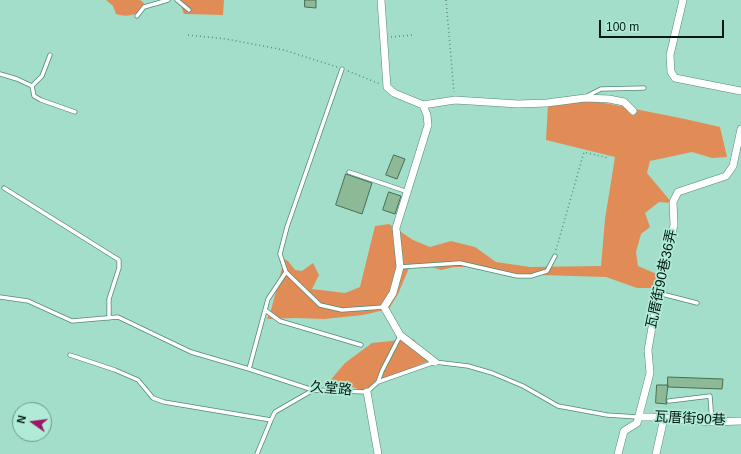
<!DOCTYPE html>
<html>
<head>
<meta charset="utf-8">
<style>
  body { margin:0 }
  #map { position:relative; width:741px; height:454px; overflow:hidden; background:#a3deca; font-family:Arial,sans-serif }
  canvas { display:block }
  .north { position:absolute; left:12px; top:402px; width:40px; height:40px; box-sizing:border-box; background:#b0ebd7; border:1px solid #6b9788; border-radius:50%; rotate:284deg; font-size:11px; font-weight:700; line-height:16px; text-align:center; color:#031912 }
  .north::after { content:''; display:block; margin:auto; width:14px; height:18px; background:#9e1766; clip-path:polygon(50% 0,100% 100%,50% 72%,0 100%) }
  .scale { position:absolute; left:599px; top:20px; width:125px; height:18px; box-sizing:border-box; border:2px solid #031912; border-top:0; padding-left:5px; font-size:12px; line-height:14px; white-space:nowrap; color:#031912; -webkit-text-stroke:3px #b0ebd7; paint-order:stroke }
</style>
</head>
<body>
<div id="map">
<canvas width="741" height="454"></canvas>
<div class="north">N</div>
<div class="scale">100 m</div>
</div>
<script>
const ctx = document.querySelector('canvas').getContext('2d');
ctx.lineJoin = 'round';
function paint(path, color) {
  ctx.fillStyle = color;
  ctx.fill(path, 'evenodd');
}
function strokePath(path, color, width, dash) {
  ctx.strokeStyle = color;
  ctx.lineWidth = width;
  ctx.lineCap = dash ? 'butt' : 'round';
  ctx.setLineDash(dash || []);
  ctx.stroke(path);
}
function drawText(font, color, halo, rows, align = 'center') {
  ctx.font = font + ' Arial,"Noto Sans TC",sans-serif';
  ctx.lineWidth = 3.5;
  ctx.setLineDash([]);
  ctx.textBaseline = 'middle';
  ctx.strokeStyle = halo;
  ctx.fillStyle = color;
  for (const [text, x, y, turn = 0] of rows) {
    ctx.save();
    ctx.translate(x, y);
    ctx.rotate((+turn || 0) * Math.PI / 180);
    ctx.textAlign = isNaN(turn) ? turn : align;
    if (halo) ctx.strokeText(text, 0, 0);
    ctx.fillText(text, 0, 0);
    ctx.restore();
  }
}
const green = new Path2D(`
  M106,0h34l4,3 -2,7c-8,6 -16,7 -26,4l-3,-8z
  M179,0h45l-1,15 -39,-1z
  M580,98l105,21 35,8 7,30 -15,1 -20,-6 -42,9 -3,12 25,30 -13,-1 -14,11 5,14 -9,7 -5,18 2,14 21,9 -7,13h-15l-31,-11 -65,-2 -28,1 -47,-9h-12l-13,3 -13,-4 -19,2 -11,26 -9,15 -26,6 -39,4 -29,-1 -28,1 4,-9 11,-42 -3,-12 9,5 7,9 7,1 11,-8 6,12 -7,14 33,4 15,-6 15,-61 14,-2 24,16 17,7 21,-6 24,6 21,15 34,5 71,-1 4,-47 10,-62 -69,-17 2,-36z
  M410,339h3l13,13 5,8 -53,22 -11,10 -15,-5 -24,1 2,-5h-2l17,-20 27,-20z`);
const building = new Path2D(`
  M305,0h11v8l-11,-1z
  M394,155l11,4 -8,20 -11,-4z
  M346,174l26,9 -10,31 -26,-9z
  M389,192l12,4 -6,18 -12,-4z
  M668,377l55,2 -1,10 -54,-2z
  M657,385h11l-2,16 1,3 -11,-1z`);
const path = new Path2D(`
  M446,0l8,92
  M188,35l38,4 58,11 53,17
  M391,37l22,-2
  M348,71l32,13
  M556,250l28,-98 24,6`);
const lane = new Path2D(`
  M177,0l12,10
  M137,16l7,-9 24,-7
  M342,69l-55,158 -7,27 6,18 -18,27 -3,11 15,11 81,24
  M0,74l17,5 15,7 2,10 7,4 34,12
  M32,86l10,-10 8,-21
  M587,96l14,-7 43,-1
  M349,172l59,20
  M4,188l115,72v8l-10,31v19
  M400,267l60,-4 57,13h14l16,-5 8,-15
  M286,272l34,33 22,5 42,-3
  M658,293l39,10
  M0,297l28,4 44,20 46,-4 73,35 58,17 64,21 54,2 11,-10 57,-20 33,4 24,7 31,13 35,20 49,9 31,2
  M70,355l45,15 23,10 15,18 11,4 107,18 -14,34
  M249,369l16,-59
  M378,382l4,-11 18,-35
  M669,401l41,-5 2,26
  M271,420l4,-8 38,-22`);
const street = new Path2D(`
  M381,0l6,87 7,6 29,12 4,10 1,10 -32,103 4,39 -7,26 -9,14 16,28 35,27
  M683,0l-13,55 1,17 4,6 66,13
  M423,105l32,-5 63,4 29,-1 38,-5 24,1 15,3 9,9
  M367,392l11,62
  M638,417h13l61,5 29,-1
  M618,454l6,-23 13,-8 13,-50 -2,-23 10,-57 16,-68 -1,-23 5,-10 48,-16 7,-10 8,-37
  M656,454l8,-36`);
const streetNames = [
  ["瓦厝街90巷36弄",662,279,-78],
  ["久堂路",331,389,5],
  ["瓦厝街90巷",690,419,3]
];
paint(green, '#e18c57');
paint(building, '#8eb997');
strokePath(building, '#466e50', 1);
strokePath(lane, '#518a78', 5);
strokePath(street, '#518a78', 8);
strokePath(path, '#5e897a', 1.5, [1, 3]);
strokePath(lane, '#fff', 3.5);
strokePath(street, '#fff', 7);
drawText('14px', '#031912', '#b0ebd7', streetNames);
</script>
</body>
</html>
